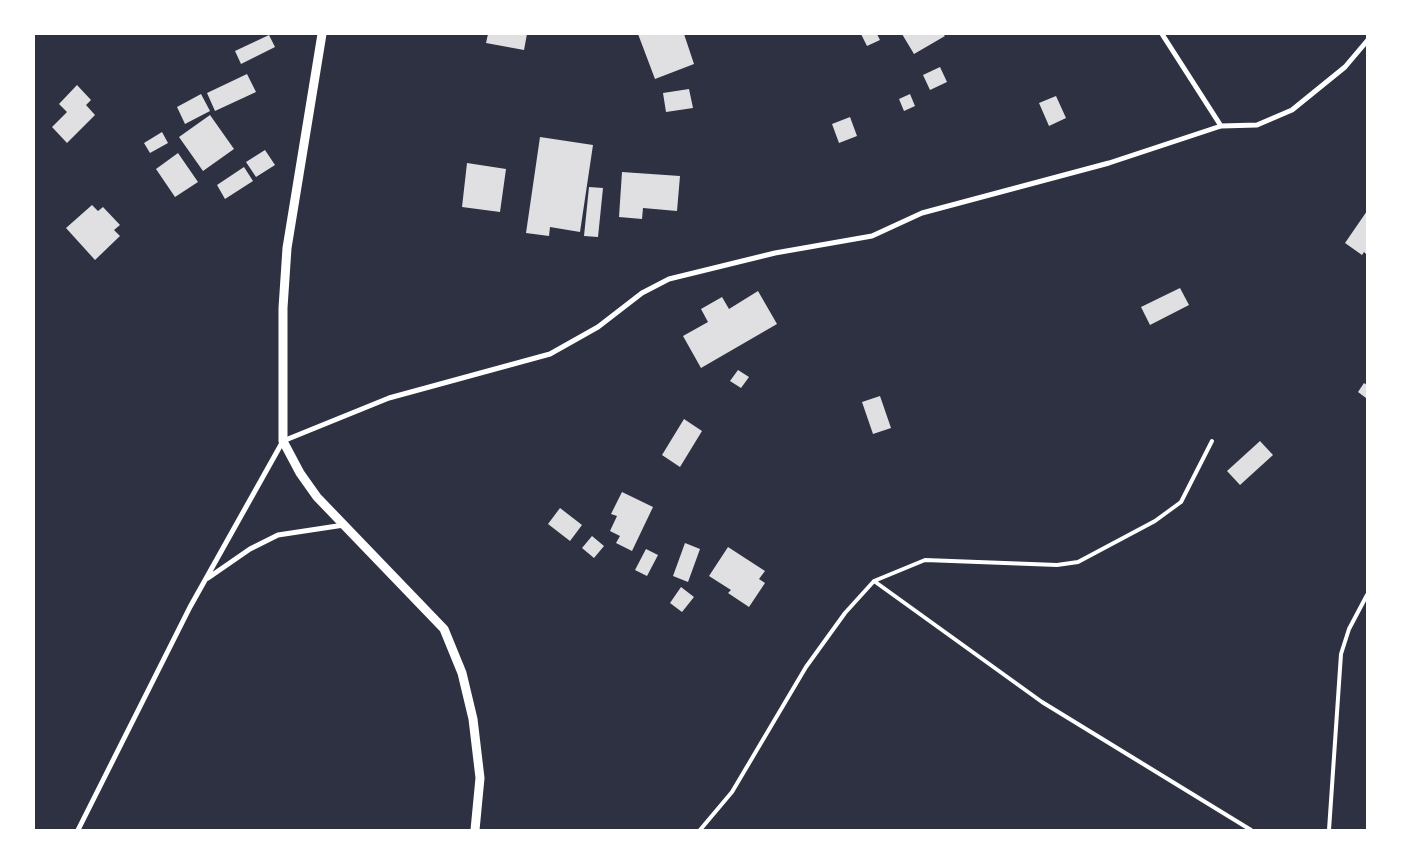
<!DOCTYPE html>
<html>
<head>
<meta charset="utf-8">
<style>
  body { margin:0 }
  #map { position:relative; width:1401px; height:864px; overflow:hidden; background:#2d3142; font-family:"Sofia Sans Condensed",sans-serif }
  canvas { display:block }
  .frame { position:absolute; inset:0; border:35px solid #fff; pointer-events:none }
</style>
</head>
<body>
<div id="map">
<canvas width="1401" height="864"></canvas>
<div class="frame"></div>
</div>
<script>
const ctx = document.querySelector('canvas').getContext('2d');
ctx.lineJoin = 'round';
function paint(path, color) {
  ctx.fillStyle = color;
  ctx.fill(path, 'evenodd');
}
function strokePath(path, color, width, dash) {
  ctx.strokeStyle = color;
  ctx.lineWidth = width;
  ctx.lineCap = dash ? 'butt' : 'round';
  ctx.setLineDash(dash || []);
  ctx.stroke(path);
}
const building = new Path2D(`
  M488,34h39l-3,16 -38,-7z
  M638,34h46l10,30 -39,15z
  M861,34h16l3,6 -13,6z
  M902,34h41l2,2 -31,18z
  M269,35l6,12 -34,17 -6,-13z
  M940,67l7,15 -17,8 -7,-15z
  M247,74l9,18 -41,19 -8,-18z
  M77,85l14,15 -5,5 9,10 -28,28 -15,-16 15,-15 -8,-8z
  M689,89l4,19 -27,4 -3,-19z
  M201,94l9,17 -25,13 -8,-17z
  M910,94l5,12 -11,5 -5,-12z
  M1056,96l10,22 -17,8 -10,-23z
  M210,115l24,34 -31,22 -24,-34z
  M850,117l7,19 -18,7 -7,-19z
  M162,132l6,11 -18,10 -6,-10z
  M540,137l53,8 -13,87 -30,-5 -1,9 -23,-3z
  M265,150l10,15 -19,12 -10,-15z
  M178,153l20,29 -23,15 -19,-28z
  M467,163l39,6 -6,43 -38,-5z
  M244,167l9,14 -28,18 -8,-14z
  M622,172l58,4 -3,35 -34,-3 -1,11 -23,-2z
  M589,187l14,1 -5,49 -14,-1z
  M92,205l6,6 5,-4 17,18 -6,5 6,6 -25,24 -29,-32z
  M1367,211v44l-3,-3 -2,3 -17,-12z
  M1180,288l9,17 -39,20 -9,-18z
  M758,291l19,33 -76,44 -18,-32 25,-14 -7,-13 21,-12 7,12z
  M738,370l11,7 -8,11 -11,-7z
  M1364,383l3,2 -1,13 -8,-6z
  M880,396l11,32 -18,6 -11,-32z
  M684,419l18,12 -22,36 -18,-12z
  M1260,441l13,14 -33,30 -13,-14z
  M622,492l31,15 -21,44 -16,-8 4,-7 -10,-5 7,-15 -6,-2z
  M560,508l22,17 -12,16 -22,-17z
  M592,536l12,10 -10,12 -12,-10z
  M685,543l15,6 -12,33 -15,-6z
  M728,547l37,24 -6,8 6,4 -16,24 -21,-14 3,-3 -22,-14z
  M646,549l12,6 -11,21 -12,-6z
  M681,587l13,10 -12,15 -12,-9z`);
const service = new Path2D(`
  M874,581l168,121 209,128
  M700,830l32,-38 74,-125 39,-54 29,-32 51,-21 132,5 21,-3 77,-41 26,-19 31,-61
  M1329,830l12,-176 8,-25 18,-34`);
const minor = new Path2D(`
  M1162,34l59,92
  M208,578l42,-29 28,-14 66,-10
  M78,830l112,-223 93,-166 106,-43 161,-44 48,-27 44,-34 27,-14 106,-26 97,-17 50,-23 187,-50 112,-37 36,-1 35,-15 53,-43 22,-26`);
const tertiary = new Path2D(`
  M322,34l-35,214 -4,60v133l17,32 17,24 127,132 18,44 11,46 7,59 -5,52`);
paint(building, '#e0e0e3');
strokePath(service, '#fff', 4);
strokePath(minor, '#fff', 5);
strokePath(tertiary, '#fff', 9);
</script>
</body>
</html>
